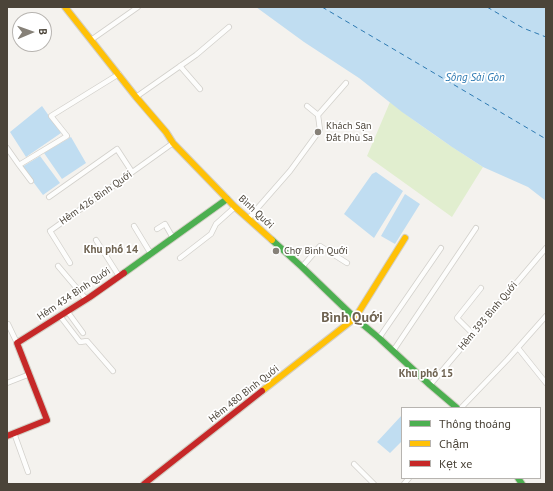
<!DOCTYPE html>
<html>
<head>
<meta charset="utf-8">
<style>
  body { margin:0 }
  #map { position:relative; width:553px; height:491px; overflow:hidden; background:#f4f2ee; font-family:"PT Sans",sans-serif }
  canvas { display:block }
  .frame { position:absolute; inset:0; border:8px solid #4b4439; pointer-events:none }
  .legend { position:absolute; left:401px; top:407px; width:140px; height:72px; box-sizing:border-box; background:#fff; border:1px solid #b7b4b0; margin:0; padding:5px 7px; list-style:none; font-size:12px; color:#4b4439 }
  .legend li { display:flex; align-items:center; gap:8px; height:20px }
  .legend b { width:20px; border:1px solid #b7b4b0 }
  .north { position:absolute; left:12px; top:12px; width:40px; height:40px; box-sizing:border-box; background:#fff; border:1px solid #b7b4b0; border-radius:50%; rotate:88deg; font-size:11px; font-weight:700; line-height:16px; text-align:center; color:#4b4439 }
  .north::after { content:''; display:block; margin:auto; width:14px; height:18px; background:#868178; clip-path:polygon(50% 0,100% 100%,50% 72%,0 100%) }
</style>
</head>
<body>
<div id="map">
<canvas width="553" height="491"></canvas>
<div class="frame"></div>
<ul class="legend">
<li><b style="height:5px;background:#4caf50"></b>Thông thoáng</li>
<li><b style="height:5px;background:#ffc107"></b>Chậm</li>
<li><b style="height:5px;background:#c62828"></b>Kẹt xe</li>
</ul>
<div class="north">B</div>
</div>
<script>
const ctx = document.querySelector('canvas').getContext('2d');
ctx.lineJoin = 'round';
function paint(path, color) {
  ctx.fillStyle = color;
  ctx.fill(path, 'evenodd');
}
function strokePath(path, color, width, dash) {
  ctx.strokeStyle = color;
  ctx.lineWidth = width;
  ctx.lineCap = dash ? 'butt' : 'round';
  ctx.setLineDash(dash || []);
  ctx.stroke(path);
}
function drawText(font, color, halo, rows, align = 'center') {
  ctx.font = font + ' "PT Sans",sans-serif';
  ctx.lineWidth = 3.5;
  ctx.setLineDash([]);
  ctx.textBaseline = 'middle';
  ctx.strokeStyle = halo;
  ctx.fillStyle = color;
  for (const [text, x, y, turn = 0] of rows) {
    ctx.save();
    ctx.translate(x, y);
    ctx.rotate((+turn || 0) * Math.PI / 180);
    ctx.textAlign = isNaN(turn) ? turn : align;
    if (halo) ctx.strokeText(text, 0, 0);
    ctx.fillText(text, 0, 0);
    ctx.restore();
  }
}
const green = new Path2D(`
  M390,102c30,24 62,45 93,65l-31,50 -85,-61z`);
const water = new Path2D(`
  M256,7h290v194l-18,-14 -45,-20 -31,-20 -50,-35 -43,-34 -55,-36z
  M42,106l19,27 -35,24 -16,-25z
  M71,137l15,26 -24,16 -18,-26z
  M40,156l20,27 -17,12 -21,-28z
  M376,172l27,19 -29,47 -30,-24 28,-40z
  M405,194l15,10 -25,40 -14,-8z
  M402,415v26l-12,12 -13,-11z`);
const ferry = new Path2D(`
  M322,7l224,132
  M487,7l36,21 23,9`);
const street = new Path2D(`
  M91,40l47,-33
  M180,66l20,23
  M136,97l60,-42 33,-28
  M307,106l11,9
  M7,148l12,17 48,-29 -16,-20 68,-42
  M19,165l12,16
  M49,197l68,-48 15,23
  M248,219l42,-48 30,-41 -2,-15 28,-32
  M134,226l17,28
  M157,229l8,-5 8,14
  M96,240l23,36
  M180,258l31,-24 5,-10 19,-17
  M70,263l-20,-32 123,-88
  M58,266l28,33
  M302,267l18,-21 27,17
  M67,311l16,22
  M60,316l20,26 7,-1 26,30
  M7,324h1l9,19
  M473,334l-16,-16 24,-30
  M379,338l62,-90
  M518,348l28,35
  M393,351l83,-123
  M7,383l23,-9
  M430,385l116,-137
  M461,408l46,-48 39,-44
  M14,433l14,39
  M354,464l20,20
  M404,484l5,-6`);
const fast = new Path2D(`
  M272,240l30,27 53,51 24,20 51,47 27,23
  M124,273l103,-74
  M518,478l4,6`);
const slow = new Path2D(`
  M65,7l71,90 30,35 7,11 62,64 37,33
  M262,391l93,-73 50,-80`);
const jam = new Path2D(`
  M7,436l40,-16 -30,-77 73,-46 34,-24
  M144,484l118,-93`);
const markers = [
  [318,132,4,"#868178"],
  [276,251,4,"#868178"]
];
const poiNames = [
  ["Khách Sạn",326,126],
  ["Đất Phù Sa",326,138],
  ["Chợ Bình Quới",284,251]
];
const streetNames = [
  ["Hẻm 426 Bình Quới",96,198,-35],
  ["Bình Quới",256,212,43],
  ["Hẻm 434 Bình Quới",74,294,-34],
  ["Hẻm 393 Bình Quới",488,316,-50],
  ["Hẻm 480 Bình Quới",244,394,-38]
];
const waterNames = [
  ["Sông Sài Gòn",475,78]
];
const neighbourhoodNames = [
  ["Khu phố 14",111,250],
  ["Khu phố 15",426,374]
];
const districtNames = [
  ["Bình Quới",352,318]
];
paint(green, '#e1eecf');
paint(water, '#c0ddf1');
strokePath(ferry, '#2e7ab2', 1, [5, 4]);
strokePath(street, '#d2d0cb', 6);
strokePath(fast, '#d3cfc5', 8);
strokePath(slow, '#d3cfc5', 8);
strokePath(jam, '#d3cfc5', 8);
strokePath(street, '#fdfdfc', 4.5);
strokePath(fast, '#4caf50', 6);
strokePath(slow, '#ffc107', 6);
strokePath(jam, '#c62828', 6);
for (const [x, y, r, color] of markers) {
  const dot = new Path2D();
  dot.arc(x, y, r, 0, 2 * Math.PI);
  ctx.fillStyle = color;
  ctx.fill(dot);
  strokePath(dot, '#fff', 1.5);
}
drawText('10px', '#4b4439', '#fff', poiNames, 'left');
drawText('10px', '#4b4439', '#fff', streetNames);
drawText('italic 11px', '#2e7ab2', '#fff', waterNames);
drawText('bold 11px', '#6e6250', '#fff', neighbourhoodNames);
drawText('bold 14px', '#6e6250', '#fff', districtNames);
</script>
</body>
</html>
